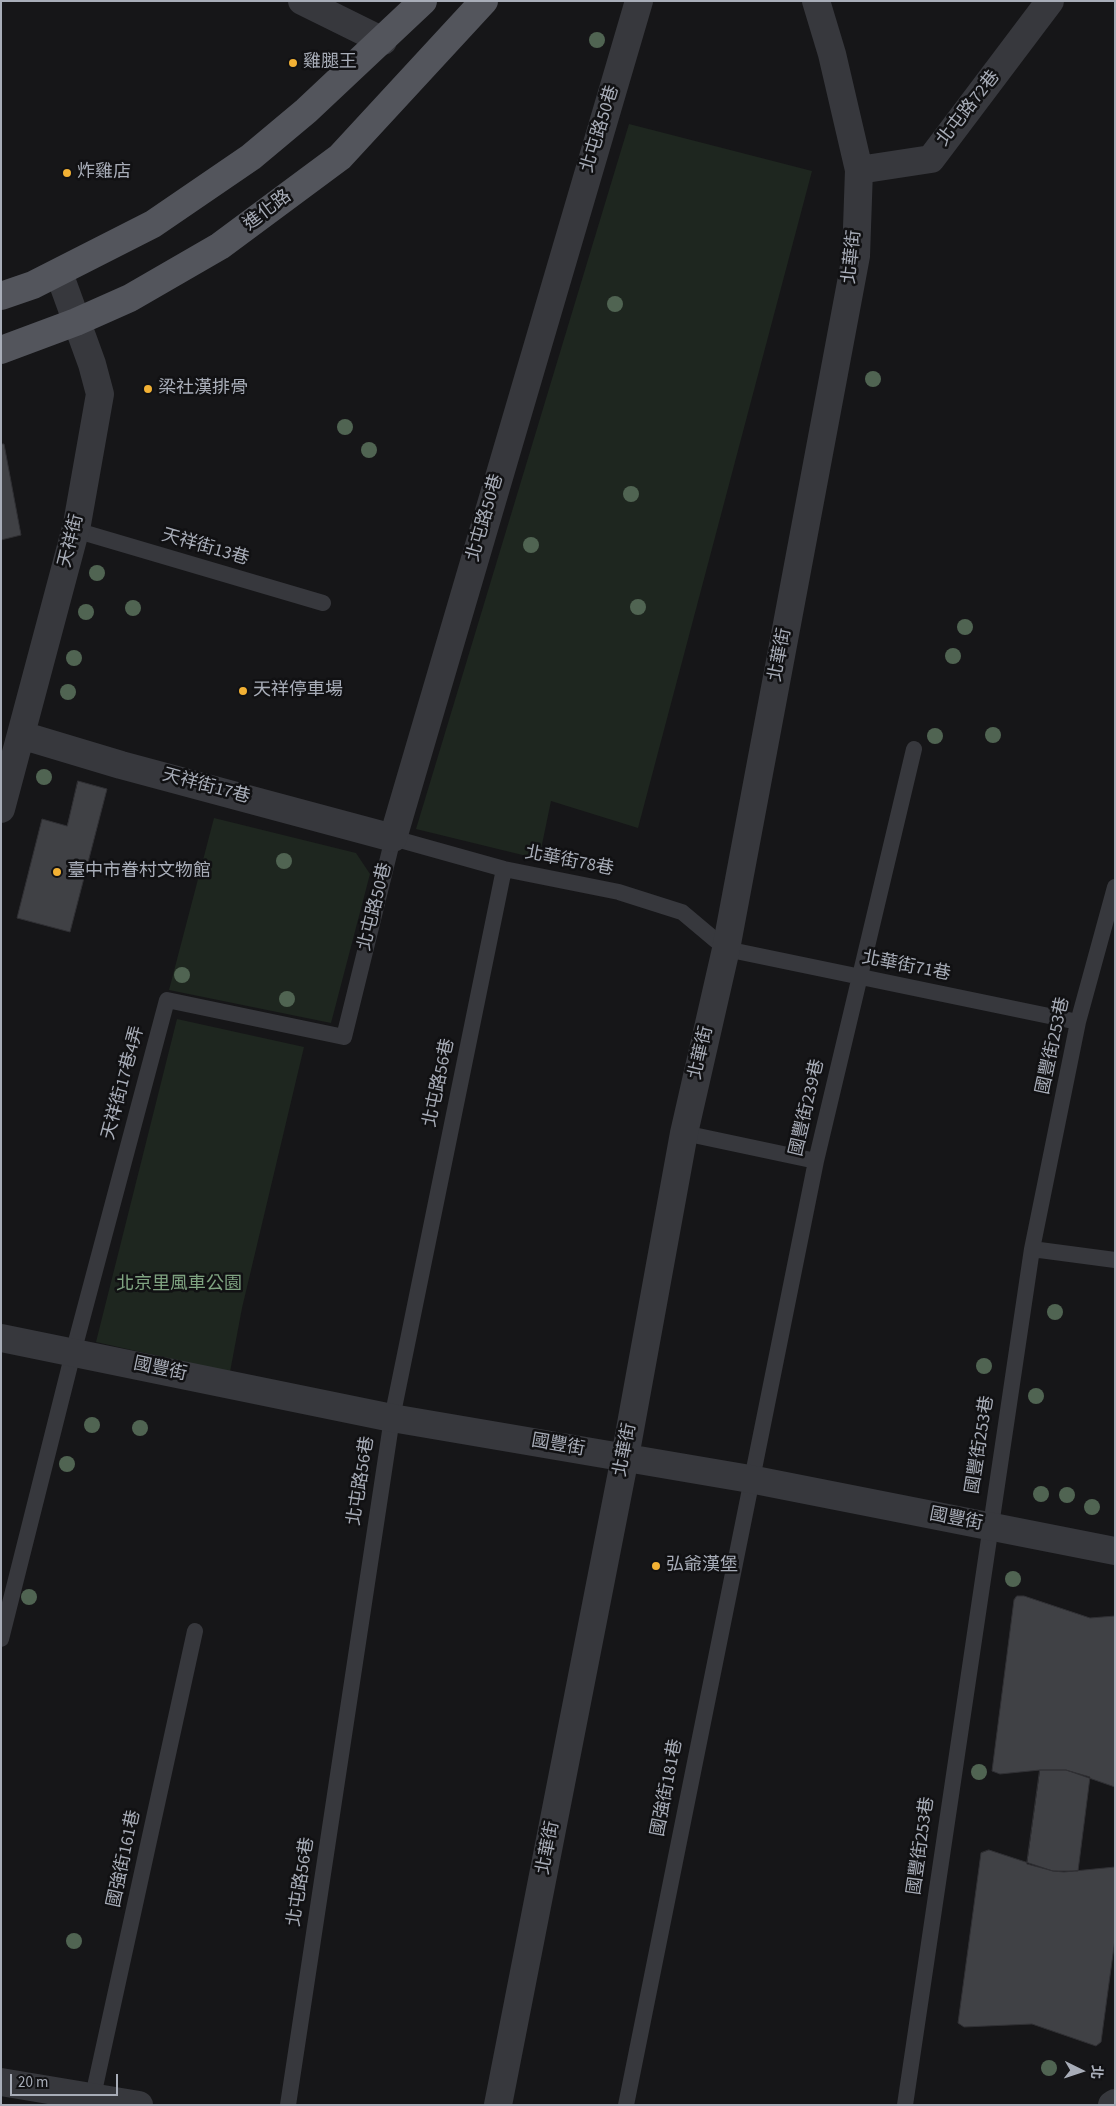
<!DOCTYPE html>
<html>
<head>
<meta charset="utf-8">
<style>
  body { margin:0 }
  #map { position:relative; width:1116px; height:2106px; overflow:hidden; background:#161618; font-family:"Source Sans 3","Noto Sans TC",sans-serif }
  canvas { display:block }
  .frame { position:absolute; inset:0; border:2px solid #a8adb8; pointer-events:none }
  .north { position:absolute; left:1056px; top:2046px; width:50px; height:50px; -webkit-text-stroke:4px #111113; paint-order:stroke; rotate:94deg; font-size:14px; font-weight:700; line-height:20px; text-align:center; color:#a8adb8 }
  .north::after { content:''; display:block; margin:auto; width:18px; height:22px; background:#a8adb8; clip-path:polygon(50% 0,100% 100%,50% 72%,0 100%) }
  .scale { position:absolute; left:10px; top:2074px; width:108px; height:22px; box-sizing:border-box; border:2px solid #a8adb8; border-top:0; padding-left:6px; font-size:15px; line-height:18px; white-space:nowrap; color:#a8adb8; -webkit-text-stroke:4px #111113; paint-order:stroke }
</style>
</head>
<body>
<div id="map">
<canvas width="1116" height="2106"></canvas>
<div class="frame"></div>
<div class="north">北</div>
<div class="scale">20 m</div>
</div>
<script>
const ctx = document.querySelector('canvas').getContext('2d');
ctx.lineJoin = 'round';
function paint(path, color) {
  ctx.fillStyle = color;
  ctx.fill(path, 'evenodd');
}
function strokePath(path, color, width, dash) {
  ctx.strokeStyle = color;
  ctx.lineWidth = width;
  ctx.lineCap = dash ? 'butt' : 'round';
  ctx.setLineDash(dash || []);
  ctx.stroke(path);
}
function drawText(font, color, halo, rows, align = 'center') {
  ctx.font = font + ' "Source Sans 3","Noto Sans TC",sans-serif';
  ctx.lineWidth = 5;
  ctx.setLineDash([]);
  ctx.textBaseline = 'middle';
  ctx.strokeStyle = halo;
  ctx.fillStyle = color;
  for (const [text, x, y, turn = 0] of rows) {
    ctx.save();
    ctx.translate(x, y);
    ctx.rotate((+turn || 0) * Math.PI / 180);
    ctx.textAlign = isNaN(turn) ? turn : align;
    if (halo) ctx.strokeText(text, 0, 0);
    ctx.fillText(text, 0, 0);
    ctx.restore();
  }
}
const green = new Path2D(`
  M629,124l183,47 -174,657 -87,-27 -12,58 -123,-30z
  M214,818l142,35 14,21 -39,149 -162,-33z
  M177,1019l127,28 -62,261 -12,64 -134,-30z`);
const building = new Path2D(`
  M1,444h3l17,91 -20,5z
  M78,781l29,8 -37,143 -53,-14 25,-99 25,7z
  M1017,1596h7l66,22 25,-2v171l-49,-17h-26l-40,4 -8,-3 22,-171z
  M1040,1770h26l24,7 -12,94h-25l-26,-7z
  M989,1850l64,21 11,1 51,-5v72l-14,103 -5,4 -64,-22 -68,3 -6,-4 23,-170z`);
const lane = new Path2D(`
  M75,530l248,73
  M684,1133l132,28
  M1032,1249l83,11
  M1,1639l72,-286 94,-353 177,37 49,-199 111,31 115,23 63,20 44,37 352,73
  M91,2105l104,-474
  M288,2105l104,-687 112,-549
  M626,2105l190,-944 98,-412
  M905,2105l127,-856 46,-227 37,-135`);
const street = new Path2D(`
  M302,1l81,40
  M859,170l72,-11 119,-158
  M21,735l100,30 272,73 246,-837
  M1,809l76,-285 23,-130 -8,-30 -33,-91
  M1,1338l391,80 358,61 365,72
  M1,2082l138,23
  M498,2105l127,-648 59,-324 42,-184 130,-693 3,-86 -27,-116 -16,-53
  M1112,2105l3,-2`);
const primary = new Path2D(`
  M1,296l32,-11 120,-61 98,-67 55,-46 117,-110
  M1,350l75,-28 54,-24 90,-52 120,-89 144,-156`);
const trees = [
  [597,40],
  [615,304],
  [873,379],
  [345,427],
  [369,450],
  [631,494],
  [531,545],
  [97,573],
  [638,607],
  [133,608],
  [86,612],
  [965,627],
  [953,656],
  [74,658],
  [68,692],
  [993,735],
  [935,736],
  [44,777],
  [284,861],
  [182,975],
  [287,999],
  [1055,1312],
  [984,1366],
  [1036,1396],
  [92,1425],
  [140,1428],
  [67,1464],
  [1041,1494],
  [1067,1495],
  [1092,1507],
  [1013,1579],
  [29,1597],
  [979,1772],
  [74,1941],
  [1049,2068]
];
const markers = [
  [293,63,5,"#f2b134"],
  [67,173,5,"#f2b134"],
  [148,389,5,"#f2b134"],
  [243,691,5,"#f2b134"],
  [57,872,5,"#f2b134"],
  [656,1566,5,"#f2b134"]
];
const poiNames = [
  ["雞腿王",303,63],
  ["炸雞店",77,173],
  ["梁社漢排骨",158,389],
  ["天祥停車場",253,691],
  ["臺中市眷村文物館",67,872],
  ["弘爺漢堡",666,1566]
];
const streetNames = [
  ["北屯路72巷",969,109,-52],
  ["北屯路50巷",601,129,-73],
  ["進化路",268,211,-37],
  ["北華街",853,257,-84],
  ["北屯路50巷",486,518,-74],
  ["天祥街",72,541,-76],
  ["天祥街13巷",205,548,16],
  ["北華街",781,655,-79],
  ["天祥街17巷",206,787,15],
  ["北華街78巷",569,862,11],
  ["北屯路50巷",376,907,-76],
  ["北華街71巷",906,967,11],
  ["國豐街253巷",1054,1046,-78],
  ["北華街",702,1053,-77],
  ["天祥街17巷4弄",124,1083,-75],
  ["北屯路56巷",440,1083,-78],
  ["國豐街239巷",808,1108,-77],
  ["國豐街",160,1370,12],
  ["國豐街253巷",981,1445,-81],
  ["國豐街",558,1446,10],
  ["北華街",626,1450,-79],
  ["北屯路56巷",362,1481,-81],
  ["國豐街",956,1520,11],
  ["國強街181巷",668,1788,-79],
  ["國豐街253巷",922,1846,-82],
  ["北華街",549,1848,-79],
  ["國強街161巷",125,1859,-78],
  ["北屯路56巷",302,1882,-81]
];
const parkNames = [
  ["北京里風車公園",179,1285]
];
paint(green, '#1e261f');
paint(building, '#404145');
strokePath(building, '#303034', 1);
strokePath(lane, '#37383d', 16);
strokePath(street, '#37383d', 28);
strokePath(primary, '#53555c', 28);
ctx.fillStyle = '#506452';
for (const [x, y] of trees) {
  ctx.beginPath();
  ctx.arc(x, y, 8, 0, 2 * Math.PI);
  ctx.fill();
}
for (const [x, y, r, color] of markers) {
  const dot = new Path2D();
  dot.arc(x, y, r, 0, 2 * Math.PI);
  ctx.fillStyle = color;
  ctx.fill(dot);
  strokePath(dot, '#111113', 2);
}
drawText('18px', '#a8adb8', '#111113', poiNames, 'left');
drawText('18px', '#a8adb8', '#111113', streetNames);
drawText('18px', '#7fa381', '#111113', parkNames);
</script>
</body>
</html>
